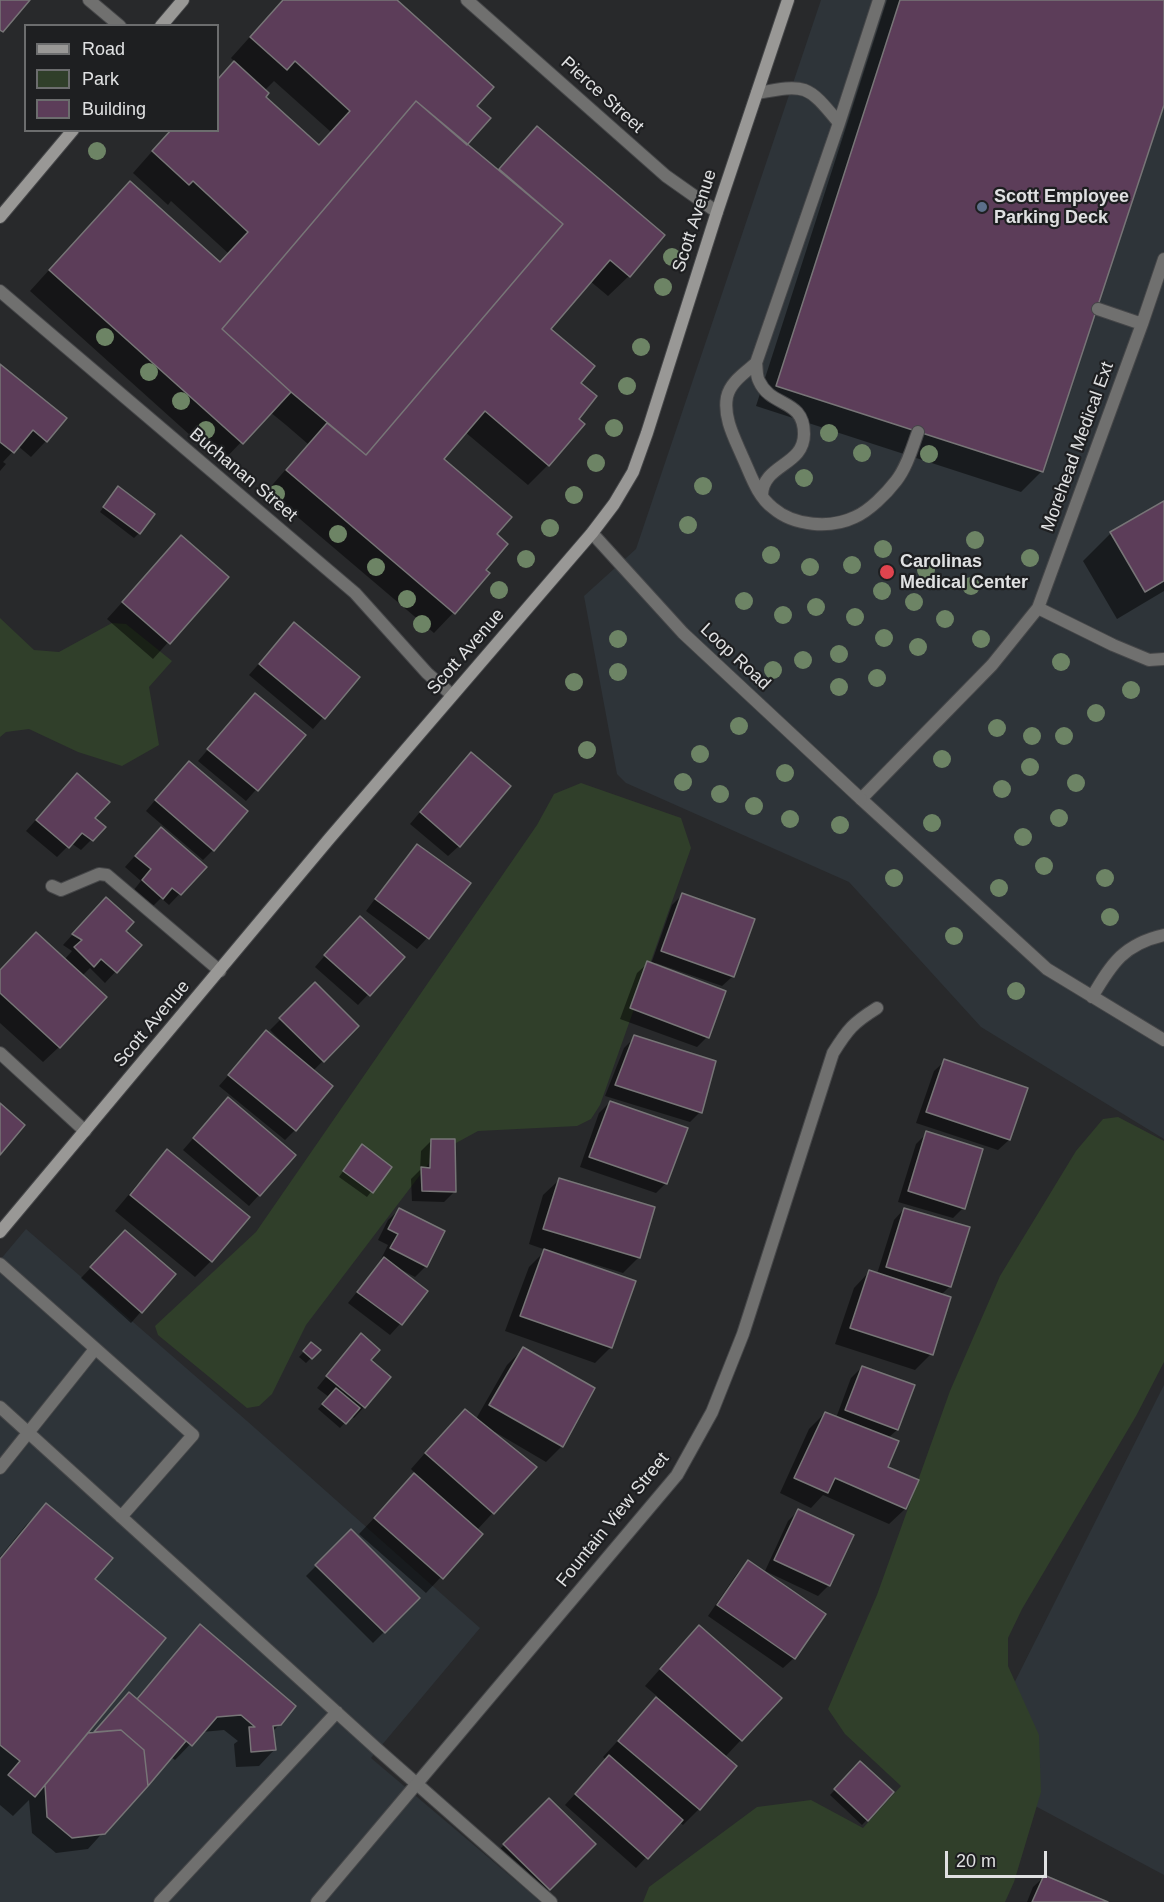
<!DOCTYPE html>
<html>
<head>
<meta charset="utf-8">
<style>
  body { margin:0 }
  #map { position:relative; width:1164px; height:1902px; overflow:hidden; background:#28292b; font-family:Arial,sans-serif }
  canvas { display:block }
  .legend { position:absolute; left:24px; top:24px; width:195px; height:108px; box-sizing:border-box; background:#1e1f21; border:2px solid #6c6d6e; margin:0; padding:8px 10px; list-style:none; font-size:18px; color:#e0e1e2 }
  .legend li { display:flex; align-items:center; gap:12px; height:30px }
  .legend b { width:30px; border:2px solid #6c6d6e }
  .scale { position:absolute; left:945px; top:1851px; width:102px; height:27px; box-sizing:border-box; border:3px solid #e0e1e2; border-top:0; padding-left:8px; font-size:18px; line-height:21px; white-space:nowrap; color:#e0e1e2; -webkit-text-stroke:4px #1e1f21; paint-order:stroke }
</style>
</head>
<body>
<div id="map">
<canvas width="1164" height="1902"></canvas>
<ul class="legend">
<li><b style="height:8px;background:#999896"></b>Road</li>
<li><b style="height:16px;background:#303f2a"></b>Park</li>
<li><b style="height:16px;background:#5c3d59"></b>Building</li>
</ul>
<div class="scale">20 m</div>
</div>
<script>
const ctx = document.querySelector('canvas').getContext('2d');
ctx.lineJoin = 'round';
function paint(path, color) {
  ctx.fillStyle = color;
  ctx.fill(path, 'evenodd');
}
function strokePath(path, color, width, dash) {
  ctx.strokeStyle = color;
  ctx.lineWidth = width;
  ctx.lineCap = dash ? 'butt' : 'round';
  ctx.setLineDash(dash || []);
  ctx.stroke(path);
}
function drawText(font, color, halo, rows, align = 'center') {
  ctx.font = font + ' Arial,sans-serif';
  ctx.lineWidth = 4.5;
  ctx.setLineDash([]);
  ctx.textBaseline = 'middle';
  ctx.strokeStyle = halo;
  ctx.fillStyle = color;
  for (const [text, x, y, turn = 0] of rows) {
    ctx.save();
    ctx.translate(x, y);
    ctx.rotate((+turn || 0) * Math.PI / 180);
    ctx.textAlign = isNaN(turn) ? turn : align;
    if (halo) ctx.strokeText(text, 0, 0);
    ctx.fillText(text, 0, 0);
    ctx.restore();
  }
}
const built = new Path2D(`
  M821,0h343v1139l-183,-112 -132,-145 -223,-99 -9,-9 -33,-178 52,-47z
  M26,1229l221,192 233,207 -109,130 170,144h-541v-642z
  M1164,1385v490l-194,-104z`);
const green = new Path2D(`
  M0,618l34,32 25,2 53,-29 14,1 46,37 -23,26 10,58 -37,21 -44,-14 -49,-23 -23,3 -6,5z
  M581,783l100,35 10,30 -91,257 -9,14 -14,7 -99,5 -42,23 -130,171 -34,69 -13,12 -12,2 -89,-73 -3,-9 101,-94 281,-407 17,-31z
  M1118,1117l46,24v221l-28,54 -114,193 -14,29v28l31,69 2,57 -27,90 -9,20h-362l6,-15 108,-80 54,-7 52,28 38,-42 -56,-52 -17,-25 49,-114 73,-204 50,-115 76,-125 27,-32z`);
const shadow = new Path2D(`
  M283,0h112l80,106 -10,39 32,25 40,-42 126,107 -34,41 -21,20 -18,-15 -41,48 30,54 -2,36 -29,46 -20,20 -63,-53 -23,27 53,76 -11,36 -30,41 -20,21 -167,-142 41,-47 -22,-19 -16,-13 -49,51 -191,-172 79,-87 110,59 9,-10 -57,-52 -3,4 -35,-32 38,-43h47v-50l17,-18 -4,-4zM274,81l57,51 -13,14 -54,-49 1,-7z
  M887,0h277v101l-122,370 -21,21 -265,-86z
  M0,366l46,75 -15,16 -13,-11 -15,16 3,2 -6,7z
  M114,493l25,40 -5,5 -34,-26z
  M1164,502v89l-47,28 -34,-58 28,-28z
  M181,537l46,40 -74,82 -46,-40z
  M284,635l74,42 -45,52 -64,-54z
  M255,695l49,40 -58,66 -48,-40z
  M460,765l-1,81 -11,10 -38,-32z
  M178,773l35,77 -10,10 -57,-49z
  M66,786l27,32 11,9 -23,23 -10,-7 -14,14 -31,-26z
  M150,839l55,28 -36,38 -8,-7 -10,10 -18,-17 8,-10 -16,-14z
  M418,846l50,37 -41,55 -10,11 -51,-38 41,-55z
  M683,894l50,82 -11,10 -66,-23 -1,2 52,72 -10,10 -77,-28 17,-46 11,-10 3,1 21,-59z
  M96,909l44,36 -35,38 -15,-15 -8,8 -23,71 -16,15 -43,-39v-52l64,-11 8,-9 -9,-6z
  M349,928l54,30 -45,47 -43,-38z
  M315,985l42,41 -44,45 -18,59 -10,10 -66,-54 47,-54 18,15 1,-2 -15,-15z
  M635,1037l65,75 -10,10 -85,-26 19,-48z
  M945,1061l81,28 -17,51 -11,10 -82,-27 18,-52z
  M610,1102l56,81 -10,10 -76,-26 19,-54z
  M218,1110l41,85 -10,11 -66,-56z
  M927,1133l36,75 -10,10 -55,-16 18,-58z
  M432,1140l22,52 -10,10 -32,-1 -1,-22 9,-9 1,-19z
  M167,1151l44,110 -16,16 -80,-66 37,-44z
  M358,1151l32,16 -23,30 -28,-20z
  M559,1180l80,77 -16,16 -52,-16 -1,3 41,87 -16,16 -90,-32 24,-64 17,-17 -17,-6 14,-49z
  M904,1209l46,77 -9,9 -10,59 -16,16 -80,-26 19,-56 15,-16 8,2 17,-54z
  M399,1210l44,22 -17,34 -11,11 -15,-8 -1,2 27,20 -26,33 -10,11 -42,-32 35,-43 -2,-1 7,-14 -10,-5 10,-20z
  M125,1232l49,42 -43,49 -50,-45z
  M311,1344l8,6 -13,13 -7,-6z
  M351,1346l18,15 -5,46 -10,11 -3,-2 -11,12 -22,-19 11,-12 -12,-9z
  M523,1349l39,97 -16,16 -51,-30 -1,2 41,33 -58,63 4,4 -55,59 -67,-59 57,-60 -5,-5 38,-43 27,-7 31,-54z
  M862,1367l51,19 -16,44 -9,8 -2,30 19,41 -16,15 -66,-29 -12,13 -31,-15 29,-64 16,-16 11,5 15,-40z
  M47,1505l46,74 -9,156 9,-1 25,-29 17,-5 65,-74 80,98 -8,8 2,18 -15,16 -23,1 -2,-23 4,-3 -14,-11 -22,2 -27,28 -4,-3 -83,92 -32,4 -24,-20 -3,-33 -16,16 -13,-11v-248l26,-32z
  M798,1511l31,74 -11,11 -53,-25 23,-50z
  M351,1531l67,67 -45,45 -67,-67z
  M748,1562l46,96 -11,10 -75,-52 30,-44z
  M684,1642l96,56 -55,59 10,9 -36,43 -16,16 -4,-3 -43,46 -71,-63 41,-45 -3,-3 55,-60 -13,-11z
  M860,1763l32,30 -30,32 -32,-30z
  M549,1800l45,44 -56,56 -44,-45z
  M1044,1877l60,25h-77l6,-15z`);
const building = new Path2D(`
  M0,0h30l-27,32 -3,-2z
  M283,0h114l97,87 -17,19 14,12 -24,27 -51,-44 -194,228 69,63 -48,52 -194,-174 81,-89 90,81 28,-30 -55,-51 -4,4 -37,-34 19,-21h47v-51l16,-18 35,32 -3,4 53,48 31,-34 -55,-50 -8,9 -37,-33z
  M900,0h264v105l-121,367 -267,-86z
  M416,101l147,123 -197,231 -75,-63 -69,-63z
  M537,126l128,109 -35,42 -20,-17 -59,69 44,37 -14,17 16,13 -18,23 6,5 -36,42 -64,-55 -41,48 68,58 -15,17 11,10 -22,26 4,3 -35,41 -169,-144 41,-47 39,32 197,-231 -64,-55z
  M0,364l67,54 -20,24 -14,-12 -19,23 -14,-11z
  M118,486l37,28 -15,20 -37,-27z
  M1164,501v80l-19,11 -35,-60z
  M181,535l48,42 -59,67 -48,-42z
  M294,622l66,55 -35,42 -66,-55z
  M255,693l51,42 -48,56 -51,-42z
  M471,752l40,34 -51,61 -40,-35z
  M189,761l59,50 -34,40 -59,-51z
  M77,773l33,29 -15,16 11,9 -13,14 -11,-8 -13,15 -33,-28z
  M161,827l46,40 -26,28 -9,-7 -9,11 -21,-19 9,-11 -16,-13z
  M417,844l54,39 -42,56 -54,-40z
  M682,893l73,26 -21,58 -73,-26z
  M106,897l28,25 -8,9 16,14 -25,28 -16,-14 -7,8 -20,-20 8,-7 -10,-6z
  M360,916l45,41 -35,39 -46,-41z
  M36,932l71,65 -47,51 -60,-55v-23z
  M647,961l79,30 -17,47 -79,-30z
  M315,982l44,44 -35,36 -45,-44z
  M266,1030l67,56 -37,45 -68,-56z
  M634,1035l82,26 -14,52 -87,-28z
  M944,1059l84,29 -18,52 -84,-28z
  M228,1097l68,58 -36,41 -67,-58z
  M610,1101l78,27 -21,56 -78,-27z
  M0,1103l25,22 -25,30z
  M926,1131l57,18 -18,60 -57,-18z
  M431,1139h24l1,53 -34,-1 -1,-24 9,1z
  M362,1144l30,23 -19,26 -30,-22z
  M167,1149l83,68 -38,45 -82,-67z
  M559,1178l96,29 -15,51 -97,-29z
  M399,1208l46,23 -18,36 -37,-19 8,-14 -10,-5z
  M904,1208l66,19 -19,60 -65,-20z
  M125,1230l51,44 -34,39 -52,-46z
  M544,1249l92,32 -24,67 -92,-32z
  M384,1257l44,34 -26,34 -45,-33z
  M869,1270l82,27 -18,58 -83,-27z
  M361,1333l19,17 -9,10 20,17 -26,31 -39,-32z
  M311,1342l10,8 -9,9 -9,-8z
  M523,1347l72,41 -32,59 -74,-42z
  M862,1366l53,19 -17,45 -53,-20z
  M336,1388l24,20 -14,16 -24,-20z
  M465,1409l72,58 -43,47 -69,-61z
  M825,1412l74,29 -11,26 31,13 -13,29 -71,-31 -7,15 -34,-15z
  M414,1473l69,61 -40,45 -69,-61z
  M46,1503l67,55 -18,21 71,59 -131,159 -27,-22 12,-14 -20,-16v-186z
  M798,1509l56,26 -24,51 -56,-26z
  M351,1529l69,69 -35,35 -70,-68z
  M748,1560l78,54 -31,45 -78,-54z
  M200,1624l96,82 -15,19 -8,1 3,24 -25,2 -2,-25h6l-14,-12 -24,2 -25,29 -55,-47z
  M699,1625l83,73 -40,43 -82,-72z
  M129,1692l57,49 -38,45 -4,-36 -23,-20 -27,2z
  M656,1697l81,69 -37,44 -82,-69z
  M121,1730l23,20 4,36 -43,48 -33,4 -25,-21 -2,-32 43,-52z
  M609,1755l74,65 -35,39 -73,-65z
  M860,1761l34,31 -26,29 -34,-32z
  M549,1798l47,46 -46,46 -47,-46z
  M1044,1875l64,27h-76z`);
const service = new Path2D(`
  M89,0l31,26
  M757,93c49,-9 50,-9 82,30
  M1098,309l44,15 22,-65
  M1142,324l-104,284 -46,57 -131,134 186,170 117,71
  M756,363c-10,9 -26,19 -29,34 -4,21 8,42 16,61 8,17 14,38 30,50 21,18 57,21 82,9 14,-6 31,-23 41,-36 11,-14 16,-33 22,-49
  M762,495c1,-31 42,-29 42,-61 0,-36 -33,-26 -45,-53 -3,-5 -2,-13 -3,-18l83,-240 40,-123
  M1038,608l75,37 36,15 15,-1
  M52,886l9,4 38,-16 8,1 113,96
  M1092,997c20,-34 32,-53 72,-62
  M0,1264l193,171 -72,82
  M0,1407l376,341 175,154
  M0,1468l95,-119
  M160,1902l177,-190`);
const minor = new Path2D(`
  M467,0l199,176 51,36
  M0,291l355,302 72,80 25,22
  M592,533l91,100 178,166
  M0,1053l85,78
  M317,1902l360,-427 35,-63 31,-78 90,-281c15,-24 20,-30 44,-45`);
const secondary = new Path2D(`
  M161,26l22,-26
  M0,217l73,-87
  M0,1232l329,-393 263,-306 22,-29 19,-32 14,-39 70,-221 71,-212`);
const trees = [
  [97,151],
  [672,257],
  [663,287],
  [105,337],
  [641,347],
  [149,372],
  [627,386],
  [181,401],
  [614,428],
  [206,430],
  [829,433],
  [862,453],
  [929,454],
  [596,463],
  [804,478],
  [703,486],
  [276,494],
  [574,495],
  [688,525],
  [550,528],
  [338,534],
  [975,540],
  [883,549],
  [771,555],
  [1030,558],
  [526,559],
  [852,565],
  [376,567],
  [810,567],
  [926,570],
  [971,586],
  [499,590],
  [882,591],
  [407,599],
  [744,601],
  [914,602],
  [816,607],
  [783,615],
  [855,617],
  [945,619],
  [422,624],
  [884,638],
  [618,639],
  [981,639],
  [918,647],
  [839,654],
  [803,660],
  [1061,662],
  [773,670],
  [618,672],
  [877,678],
  [574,682],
  [839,687],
  [1131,690],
  [1096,713],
  [739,726],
  [997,728],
  [1032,736],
  [1064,736],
  [587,750],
  [700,754],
  [942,759],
  [1030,767],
  [785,773],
  [683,782],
  [1076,783],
  [1002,789],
  [720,794],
  [754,806],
  [1059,818],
  [790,819],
  [932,823],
  [840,825],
  [1023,837],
  [1044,866],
  [894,878],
  [1105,878],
  [999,888],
  [1110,917],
  [954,936],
  [1016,991]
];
const markers = [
  [982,207,6,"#5c6f8a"],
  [887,572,8,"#e0444e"]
];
const streetNames = [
  ["Pierce Street",602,95,42],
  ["Scott Avenue",695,221,-72],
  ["Morehead Medical Ext",1078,447,-70],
  ["Buchanan Street",243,475,40],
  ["Scott Avenue",466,652,-49],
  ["Loop Road",735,657,43],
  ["Scott Avenue",152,1024,-50],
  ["Fountain View Street",613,1520,-51]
];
const poiNames = [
  ["Scott Employee",994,197],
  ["Parking Deck",994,218],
  ["Carolinas",900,562],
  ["Medical Center",900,583]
];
paint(built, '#2e3439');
paint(green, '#303f2a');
paint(shadow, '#0007');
paint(building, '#5c3d59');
strokePath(building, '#777577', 1.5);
strokePath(service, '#454648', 14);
strokePath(minor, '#454648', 14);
strokePath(secondary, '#454648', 14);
strokePath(service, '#70706f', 12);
strokePath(minor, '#70706f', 12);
strokePath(secondary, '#999896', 12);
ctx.fillStyle = '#6d8465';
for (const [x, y] of trees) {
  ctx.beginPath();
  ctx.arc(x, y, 9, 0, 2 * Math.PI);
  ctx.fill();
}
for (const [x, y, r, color] of markers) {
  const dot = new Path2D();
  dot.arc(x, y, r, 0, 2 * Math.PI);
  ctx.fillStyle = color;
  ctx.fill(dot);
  strokePath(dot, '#1e1f21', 2);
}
drawText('18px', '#e0e1e2', '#1e1f21', streetNames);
drawText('bold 18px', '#e0e1e2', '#1e1f21', poiNames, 'left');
</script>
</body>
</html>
